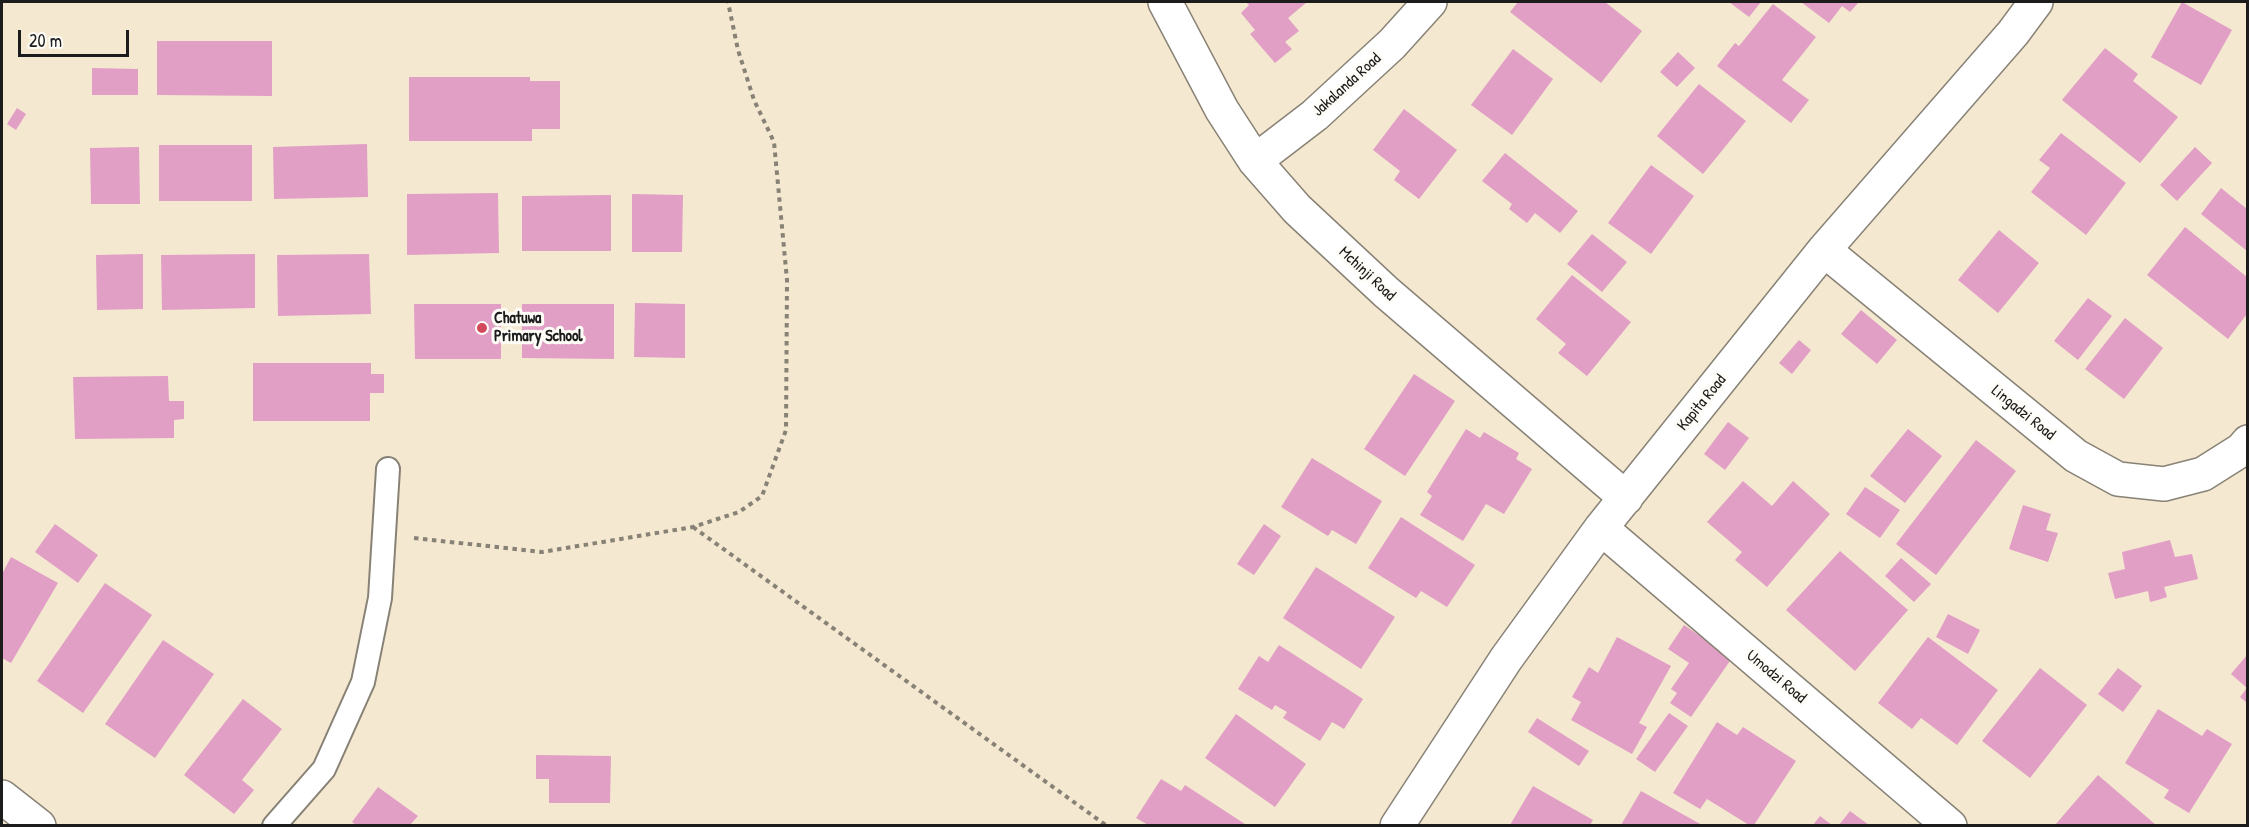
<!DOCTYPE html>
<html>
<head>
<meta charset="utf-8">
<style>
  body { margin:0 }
  #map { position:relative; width:2249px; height:827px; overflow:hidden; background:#f4e8d0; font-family:"Patrick Hand",sans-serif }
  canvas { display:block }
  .frame { position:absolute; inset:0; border:3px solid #1c1c1c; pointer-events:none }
  .scale { position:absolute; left:18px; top:30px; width:111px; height:27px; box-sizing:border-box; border:3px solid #1c1c1c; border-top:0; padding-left:8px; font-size:18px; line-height:21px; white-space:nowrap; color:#1c1c1c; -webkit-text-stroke:4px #fdfcf7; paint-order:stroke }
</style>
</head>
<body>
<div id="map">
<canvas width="2249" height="827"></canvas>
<div class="frame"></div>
<div class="scale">20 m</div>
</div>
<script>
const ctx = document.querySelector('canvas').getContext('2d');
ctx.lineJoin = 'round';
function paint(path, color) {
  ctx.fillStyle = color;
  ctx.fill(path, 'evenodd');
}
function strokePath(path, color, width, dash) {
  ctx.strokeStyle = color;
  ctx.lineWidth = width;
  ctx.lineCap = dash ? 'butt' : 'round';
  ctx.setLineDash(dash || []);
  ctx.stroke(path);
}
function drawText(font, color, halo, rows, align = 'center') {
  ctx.font = font + ' "Patrick Hand",sans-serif';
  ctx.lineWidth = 6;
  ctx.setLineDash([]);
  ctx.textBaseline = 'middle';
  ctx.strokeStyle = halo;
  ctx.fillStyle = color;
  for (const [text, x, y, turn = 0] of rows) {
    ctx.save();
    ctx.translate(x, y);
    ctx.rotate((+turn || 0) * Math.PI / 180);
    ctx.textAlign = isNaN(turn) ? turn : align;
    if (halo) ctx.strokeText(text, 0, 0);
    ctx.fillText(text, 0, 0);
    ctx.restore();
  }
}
const building = new Path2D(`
  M1246,2h61l-19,16 11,13 -14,11 7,7 -17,14 -25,-29 5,-4 -14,-17 8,-8z
  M1518,2h87l37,29 -41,52 -91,-71z
  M1729,2h32l-12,15z
  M1801,2h58l-9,10 -8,-6 -13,17z
  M2182,2l50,28 -31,55 -50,-28z
  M1773,4l43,33 -34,43 27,20 -18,23 -74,-57 18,-23 4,3z
  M157,41h115v55l-115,-1z
  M2105,48l33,26 -5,7 45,36 -38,46 -78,-63z
  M1513,49l40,30 -41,56 -41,-30z
  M1678,52l17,16 -18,19 -17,-15z
  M92,68l46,1v26h-46z
  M409,77h121v4h30v48h-28v12h-123z
  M1699,84l47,37 -43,53 -46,-38z
  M17,108l9,6 -10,16 -9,-6z
  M1404,109l53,41 -38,49 -25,-19 6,-9 -27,-21z
  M2061,133l65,50 -40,52 -55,-43 19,-24 -11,-8z
  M367,144l1,53 -94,2 -1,-52z
  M159,145h93v56h-93z
  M139,147l1,57h-49l-1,-56z
  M2195,147l17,16 -35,38 -17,-16z
  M1505,153l73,58 -18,22 -25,-20 -8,10 -18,-14 3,-5 -30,-23z
  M1651,165l43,31 -43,58 -43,-31z
  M2221,188l26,21v42l-46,-37z
  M498,193l1,60 -92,2v-61z
  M632,194l51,1 -1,57h-50z
  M611,195v56h-89v-55z
  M2185,227l62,50v37l-19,25 -81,-64z
  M1999,230l40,33 -41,50 -40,-33z
  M1592,234l35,28 -25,30 -35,-28z
  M143,254v55l-46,1 -1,-55z
  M255,254v54l-93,2 -1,-55z
  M369,254l2,60 -93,2 -1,-61z
  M1572,275l59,47 -44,54 -29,-23 8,-9 -30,-25z
  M2088,298l24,18 -34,44 -24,-19z
  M635,303l50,1v54l-51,-1z
  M414,304h87v55h-86z
  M522,304h92v55l-92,-1z
  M1861,310l36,30 -20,24 -36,-30z
  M2125,318l38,30 -39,51 -39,-30z
  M1799,340l12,10 -19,24 -13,-11z
  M253,363h118v11h13v19h-14v28h-117z
  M1414,374l41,27 -50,75 -41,-27z
  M168,376l1,25h15v18l-10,1v18l-99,1 -2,-62z
  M1728,422l21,16 -24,32 -21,-16z
  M1466,429l14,9 4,-6 35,21 -3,6 16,10 -28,45 -18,-10 -23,37 -43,-26 12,-19 -5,-4z
  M1908,429l34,27 -37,47 -35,-27z
  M1976,440l40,31 -80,104 -40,-31z
  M1312,458l70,43 -26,43 -24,-14 -4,6 -47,-29z
  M1743,481l29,25 21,-25 37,33 -63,73 -32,-27 7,-8 -35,-30z
  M1865,487l35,23 -20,28 -34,-24z
  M2023,505l28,9 -5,16 12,3 -10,29 -39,-13z
  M1401,517l74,48 -28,42 -26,-16 -5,7 -48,-30z
  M55,524l43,31 -20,28 -43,-31z
  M1264,524l17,12 -27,39 -17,-11z
  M2170,540l5,17 17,-3 6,25 -34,8 3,10 -9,3 -8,2 -2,-11 -33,8 -7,-26 17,-4 -3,-17z
  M1840,551l68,59 -53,61 -69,-61z
  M11,557l47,26 -47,80 -9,-5v-84z
  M1901,558l30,26 -17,18 -29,-26z
  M1316,567l79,50 -34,52 -78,-51z
  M105,583l47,32 -69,98 -46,-32z
  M1948,614l32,16 -12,24 -32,-17z
  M1684,625l48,33 -41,59 -21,-14 7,-10 -6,-4 18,-26 -21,-14z
  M1617,637l54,29 -32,57 8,4 -15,27 -61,-34 10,-18 -9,-5 17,-30 9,6z
  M1928,637l70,53 -41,55 -36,-27 -9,11 -34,-26z
  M163,640l51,34 -59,84 -50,-34z
  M1279,645l84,54 -19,30 -12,-7 -12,19 -37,-23 4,-6 -12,-7 -3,5 -34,-21 21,-33 9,6z
  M2247,655v48l-7,-6 7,-9 -16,-14z
  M2040,668l47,37 -57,73 -48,-37z
  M2118,668l24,18 -19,26 -25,-18z
  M243,699l39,30 -40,51 12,10 -20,24 -50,-39z
  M2158,709l44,27 5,-7 25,15 -43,69 -25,-15 5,-8 -44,-27z
  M1669,713l19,13 -33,46 -19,-13z
  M1236,714l70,50 -31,43 -70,-49z
  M1537,718l52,33 -10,15 -51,-34z
  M1717,722l20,13 6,-8 53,34 -42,64h-5l-42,-26 -7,10 -27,-16z
  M536,755l75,1 -1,47h-61v-24h-13z
  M2098,775l58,50h-101z
  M1161,779l20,12 4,-6 60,39 -97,1 -12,-7z
  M1533,786l60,34 -3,5h-80z
  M378,787l40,29 -8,9h-54l-4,-3z
  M1641,791l61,34h-81z
  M1850,811l19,14h-30z
  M1820,816l12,9h-19z`);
const path = new Path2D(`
  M693,527l414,299
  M414,538l128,14 151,-25 46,-15 23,-16 24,-66 1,-150 -13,-138 -20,-42 -16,-50 -10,-48`);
const lane = new Path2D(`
  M274,826l50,-57 39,-87 17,-84 8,-129`);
const street = new Path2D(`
  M1165,2l57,108 33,51 42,48 89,83 240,206
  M1255,161l60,-46 77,-71 38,-42
  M1824,250l252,206 42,23 46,5 39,-10 38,-24 7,-8
  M1601,528l349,298
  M2,797l37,29
  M1397,826l109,-167 95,-131 223,-278 189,-217 23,-31`);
const markers = [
  [482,328,6,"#d1495b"]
];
const streetNames = [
  ["Jakalanda Road",1347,85,-42],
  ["Mchinji Road",1367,274,43],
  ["Kapita Road",1702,403,-51],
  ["Lingadzi Road",2023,413,39],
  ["Umodzi Road",1776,677,40]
];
const poiNames = [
  ["Chatuwa",494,319],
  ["Primary School",494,337]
];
paint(building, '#e19fc5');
strokePath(lane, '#888276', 26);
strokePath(street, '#888276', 36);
strokePath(path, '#888276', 4, [4.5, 4.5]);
strokePath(lane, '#fff', 22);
strokePath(street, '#fff', 33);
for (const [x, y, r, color] of markers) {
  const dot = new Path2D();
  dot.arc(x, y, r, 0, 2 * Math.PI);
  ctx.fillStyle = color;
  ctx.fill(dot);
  strokePath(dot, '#fdfcf7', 2);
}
drawText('16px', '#1c1c1c', '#fdfcf7', streetNames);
drawText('bold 16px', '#1c1c1c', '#fdfcf7', poiNames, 'left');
</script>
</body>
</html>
